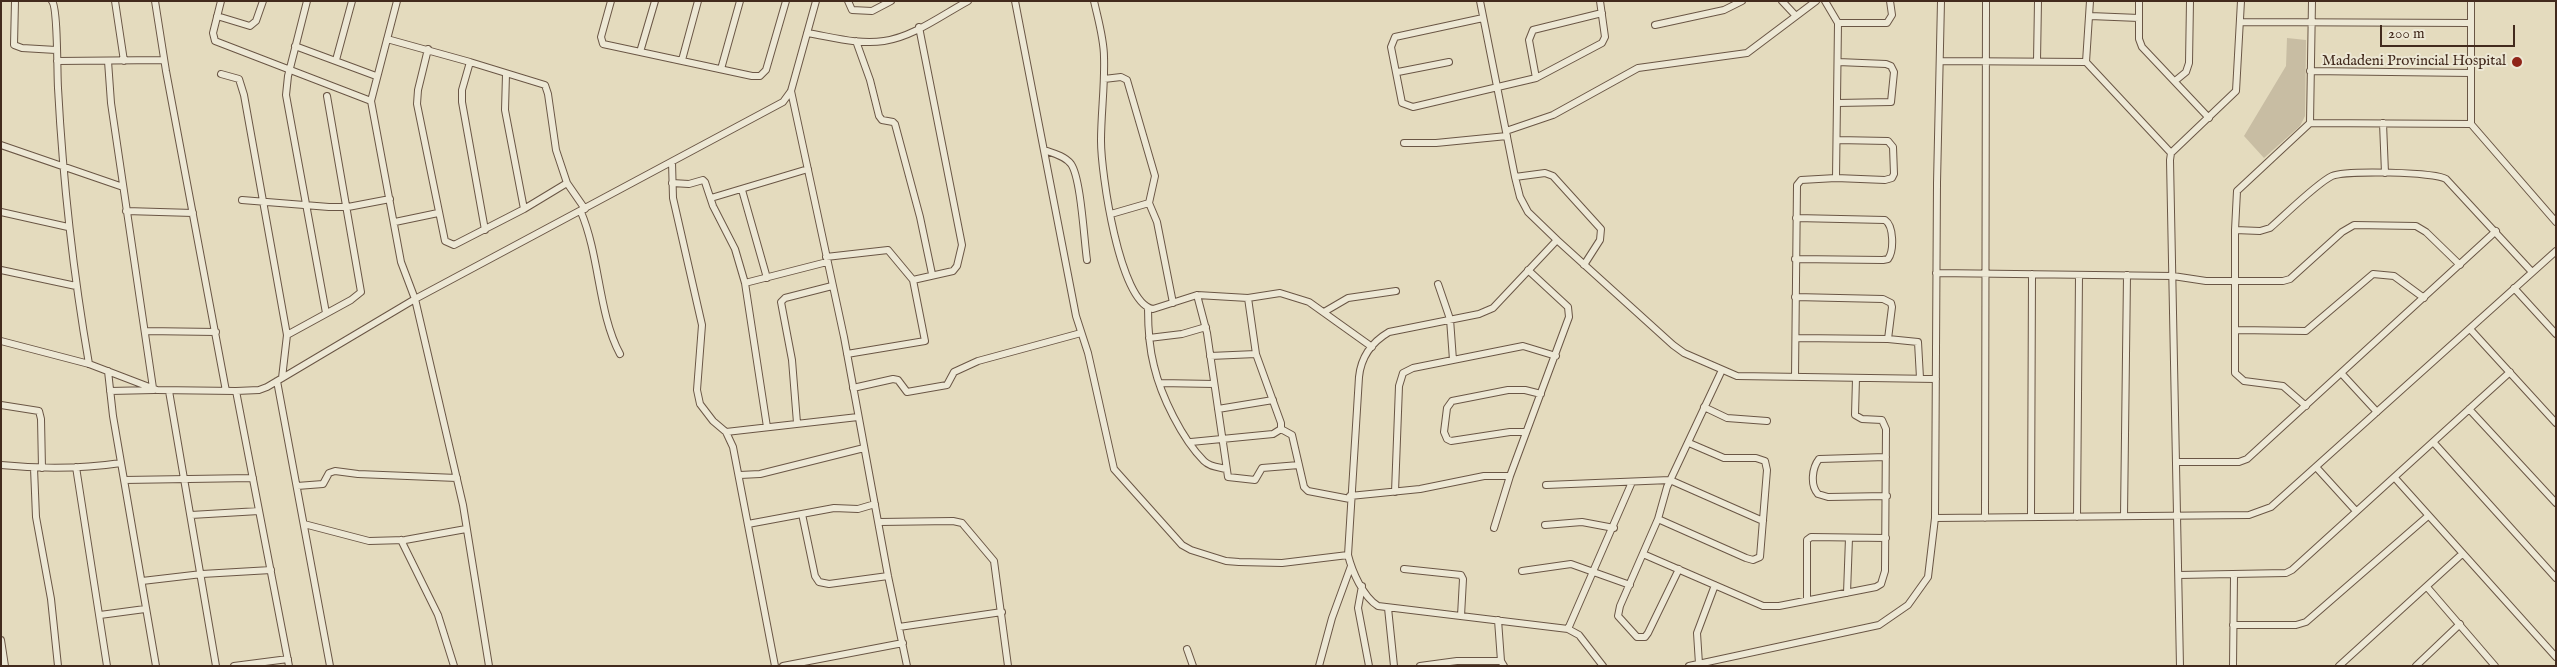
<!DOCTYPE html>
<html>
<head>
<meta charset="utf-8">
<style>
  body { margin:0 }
  #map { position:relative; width:2557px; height:667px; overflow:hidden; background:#e4dbbe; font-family:"IM FELL English",serif }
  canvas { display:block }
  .frame { position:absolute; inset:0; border:2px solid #422a1d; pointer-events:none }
  .scale { position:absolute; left:2380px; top:25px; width:135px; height:22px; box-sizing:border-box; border:2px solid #422a1d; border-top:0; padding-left:6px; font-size:15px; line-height:18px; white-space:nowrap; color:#422a1d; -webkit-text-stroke:4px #ede8d5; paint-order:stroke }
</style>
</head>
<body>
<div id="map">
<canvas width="2557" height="667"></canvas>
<div class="frame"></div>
<div class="scale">200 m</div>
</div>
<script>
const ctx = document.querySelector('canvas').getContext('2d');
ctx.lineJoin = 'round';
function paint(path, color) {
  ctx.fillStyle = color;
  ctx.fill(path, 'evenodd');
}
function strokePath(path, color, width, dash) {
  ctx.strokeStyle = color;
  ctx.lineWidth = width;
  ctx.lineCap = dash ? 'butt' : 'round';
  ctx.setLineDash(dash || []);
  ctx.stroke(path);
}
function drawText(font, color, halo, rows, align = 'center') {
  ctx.font = font + ' "IM FELL English",serif';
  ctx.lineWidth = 4;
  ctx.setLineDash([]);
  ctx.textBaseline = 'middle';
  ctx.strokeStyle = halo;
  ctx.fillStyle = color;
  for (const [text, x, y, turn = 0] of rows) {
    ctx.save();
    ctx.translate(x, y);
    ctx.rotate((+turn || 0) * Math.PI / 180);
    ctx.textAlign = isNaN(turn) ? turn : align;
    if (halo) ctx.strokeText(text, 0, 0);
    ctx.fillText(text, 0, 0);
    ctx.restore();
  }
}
const green = new Path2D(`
  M2287,38l19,2 -1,76 -5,10 -36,32 -20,-22 42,-70z`);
const minor = new Path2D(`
  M15,1l-1,44 8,3 34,2
  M52,1c6,7 5,73 6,87 5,93 15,184 31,276
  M115,1l9,60
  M155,1l11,70 60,320
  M221,1l-8,32 2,8 156,60
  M307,1l-19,75 -2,19 40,218
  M397,1l-26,100 30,161 14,37 48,206 26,161
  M611,1l-10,36 2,7 149,32h8l6,-6 20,-69
  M848,1l4,9 20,1 19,-10
  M1015,1l61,315 12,37 26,116 68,76 9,5 35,11 13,1 43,1 66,-8
  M1094,1c4,18 10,38 10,56 1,28 -3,56 -3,84 0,30 18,162 52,168l44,-14 51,3 32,-5 29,9 63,45
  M1480,1l35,176 5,20 8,15 29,28 116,105 11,8 53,23 199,3
  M1782,1l14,15
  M2139,1v38l3,8 67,71
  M2471,1v123l85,98
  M217,16l33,10 6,-5 7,-20
  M2090,16l49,2
  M1483,18l-88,19 -4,10 11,56 11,4 123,-29 66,-35 3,-6 -5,-36
  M2240,22l230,1
  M1838,23h49l5,-8 -2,-14
  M1655,25l69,-15 18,-9
  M807,33c25,4 52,12 77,8 29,-4 58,-26 84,-40
  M387,39l83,23 -8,28v12l23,128
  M856,41l14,39 9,36 3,4 11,2 2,2 25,93 12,57
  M295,46l81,30
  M428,49l-10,41 -1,14 28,137 9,4 70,-36 43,-26 18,26
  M640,52l15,-51
  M336,60l16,-59
  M682,60l16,-59
  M57,61l107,-1
  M108,61l3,42 42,285
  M1940,61l146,1 85,91
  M2037,61l1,-60
  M470,62l75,23 3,9 8,56 11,33
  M2086,62l4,-61
  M721,69l19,-68
  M2310,71l161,2
  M1398,72l51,-10
  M221,74l18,5 5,16 43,240 -5,43
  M506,74l-1,36 19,99
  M1536,78l-7,-38 4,-10 69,-17
  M1104,79l17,-2 6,3 28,96 -6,27 -38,11
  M2175,81l11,-9 3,-9 1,-62
  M791,91l53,246 44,239 19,90
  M1838,103l53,-1 3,-30 -3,-6 -5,-2 -48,-2
  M2310,123l2,-122
  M2383,123l2,50
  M1506,131l47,-16 85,-47 109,-15 69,-52
  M1404,143h32l71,-7
  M1,145l122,42
  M1044,150c9,3 21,6 27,14 10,14 13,76 16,96
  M672,162l1,36 29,127 -5,65 3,14 13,17 13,11 7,15 42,219
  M1515,177l30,-4 8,3 48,53 -1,11 -16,25
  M1836,178l49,2 7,-2 2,-4 -1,-27 -5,-6 -51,-1
  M672,183l17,1 14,-4 2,2 8,24 22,43 10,34
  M742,190l25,88
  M711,198l97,-29
  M242,200l87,7h19l42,-8
  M1149,203l8,19 16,81
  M126,211l67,2
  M1,212l67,15
  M581,212c19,45 17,101 39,142
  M395,222l43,-9
  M2235,230l25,1 10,-3c15,-13 47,-45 62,-52 13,-6 104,-4 114,3l86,93
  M1557,240l-64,68 -14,6 -90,18c-17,10 -28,25 -30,45l-11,178c4,16 15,42 30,51l190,23 11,6 24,31
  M826,257l62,-7 25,30 40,-9 4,-5 5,-21 -43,-218
  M1795,259l88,1 5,-1c6,-8 6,-33 -3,-39l-89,-2
  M1,270l75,16
  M1936,273l237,3 33,5h77l7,-2 52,-47 12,-7 62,1 10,6 34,33
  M1438,284l12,35 3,41
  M2514,288l42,46
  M1197,295l10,38 21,144 27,3 7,-12 37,-3
  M1795,297l88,2 8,4 1,4 -4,32 -92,-1
  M1148,308c0,19 1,39 6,58 7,30 28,73 50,95 6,6 14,6 22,8
  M1324,312l24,-14 48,-7
  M2470,329l86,94
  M2237,330l69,1 67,-57 21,2 30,22
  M145,331l71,1
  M287,335l64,-35 10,-8 -34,-196
  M1149,338l33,-4 24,-7
  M1888,339l30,3 2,36
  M1,341l88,23 68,26 79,1 53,275
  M847,354l78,-13 -12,-61
  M1210,356l46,-2
  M108,371l5,45 43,250
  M2342,374l35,38
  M1795,377l2,-192 4,-5 35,-2 2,-155 -13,-22
  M277,381l53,285
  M1160,383l54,1
  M853,388l40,-9 5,1 9,12 40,-7 7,-13 24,-11 103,-28
  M110,391l44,-1
  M169,391l47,275
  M236,391l23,-1 8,-3 148,-88 368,-197 8,-11 25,-90
  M1,405l38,6 2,8 1,49
  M2306,406l-23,-20 -39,-5 -9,-8v-143l2,-39 73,-68 161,1
  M1704,407l23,11 40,3
  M1218,409l55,-9
  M2469,409l87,94
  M797,423l-5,-63 -11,-58 4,-4 47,-12
  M767,427l-22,-144 82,-21
  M1281,429l11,6 12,52 4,4 42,8
  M726,432l132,-15
  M1526,432h-16l-59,9 -4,-2 -3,-7 3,-24 5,-7 56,-11h17l16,4
  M1191,442l82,-8 8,-5v-6l-25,-69 -8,-56
  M2434,443l122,135
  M1886,457l-67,2c-7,9 -9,26 -1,35l10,3 59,-1
  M2176,462h63l8,-3 249,-228
  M1,465c40,4 80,4 120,-2
  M76,467l31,199
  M2316,467l40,44
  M34,468l2,49 15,82 7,67
  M740,475l20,-1 104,-26
  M2395,478l161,179
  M124,480l129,-2
  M1546,485l124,-5 93,41
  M297,486l26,-2 6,-11 6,-2 23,3 99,4
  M1395,492l4,-106 4,-13 10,-5 110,-22 33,10
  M1350,496l70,-7 64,-13h26
  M802,514l13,62 4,6 10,2 59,-8
  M191,515l68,-4
  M2124,516l3,-241
  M2031,517l1,-243
  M2077,517l2,-242
  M1935,518l314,-3 22,-8 285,-256
  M1985,518l1,-517
  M1658,519l88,39 7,2 7,-3 7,-87 -2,-9 -9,-3h-32l-35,-15
  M879,522l74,-1 9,2 32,38 14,105
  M304,524l65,17 36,-1 61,-11
  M748,524l86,-16 24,1 17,-5
  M1545,525l37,-3 32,6
  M1494,528l16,-52 59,-159 -1,-10 -40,-37
  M401,540l37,75 16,51
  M1643,554l120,52h16l97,-19 5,-3 4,-13 1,-142 -4,-9 -20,-1 -7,-4 1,-37
  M1404,569l57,6 2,4 -2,37
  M1679,569l-31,64 -3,4h-8l-19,-21 2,-10 38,-87 9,-32 55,-117
  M1522,571l49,-7 59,21
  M2179,575l107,-2 6,-3 218,-198
  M142,581l60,-7 69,-4
  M1362,586l-4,22 11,58
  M2427,587l68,79
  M1847,593l2,-55
  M1807,600v-60l4,-3 75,1
  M1388,608l6,58
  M100,615l45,-6
  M1498,620l3,41 3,5
  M2233,625h63l10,-3 122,-106
  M899,627l103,-15
  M1568,629l64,-147
  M1,640l4,26
  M1187,649l6,17
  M1699,664l-2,-31 18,-48
  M234,666l54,-7
  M783,666l120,-23
  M1319,666l13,-48 19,-52
  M1420,666l37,-5h44
  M1689,666l190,-41 29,-20 20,-28 7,-59 2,-335 4,-182
  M2180,666l-10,-506 1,-7 65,-62 5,-90
  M2233,666l1,-90
  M2339,666l123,-112
  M2416,666l44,-42`);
const markers = [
  [2517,62,6,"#8f2418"]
];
const poiNames = [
  ["Madadeni Provincial Hospital",2506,62]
];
paint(green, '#c8bda3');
strokePath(minor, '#6a5645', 8);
strokePath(minor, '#ede8d5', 6);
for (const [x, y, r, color] of markers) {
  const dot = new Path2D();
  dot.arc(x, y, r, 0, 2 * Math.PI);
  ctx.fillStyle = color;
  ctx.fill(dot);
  strokePath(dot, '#ede8d5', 2);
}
drawText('15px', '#422a1d', '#ede8d5', poiNames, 'right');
</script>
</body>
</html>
